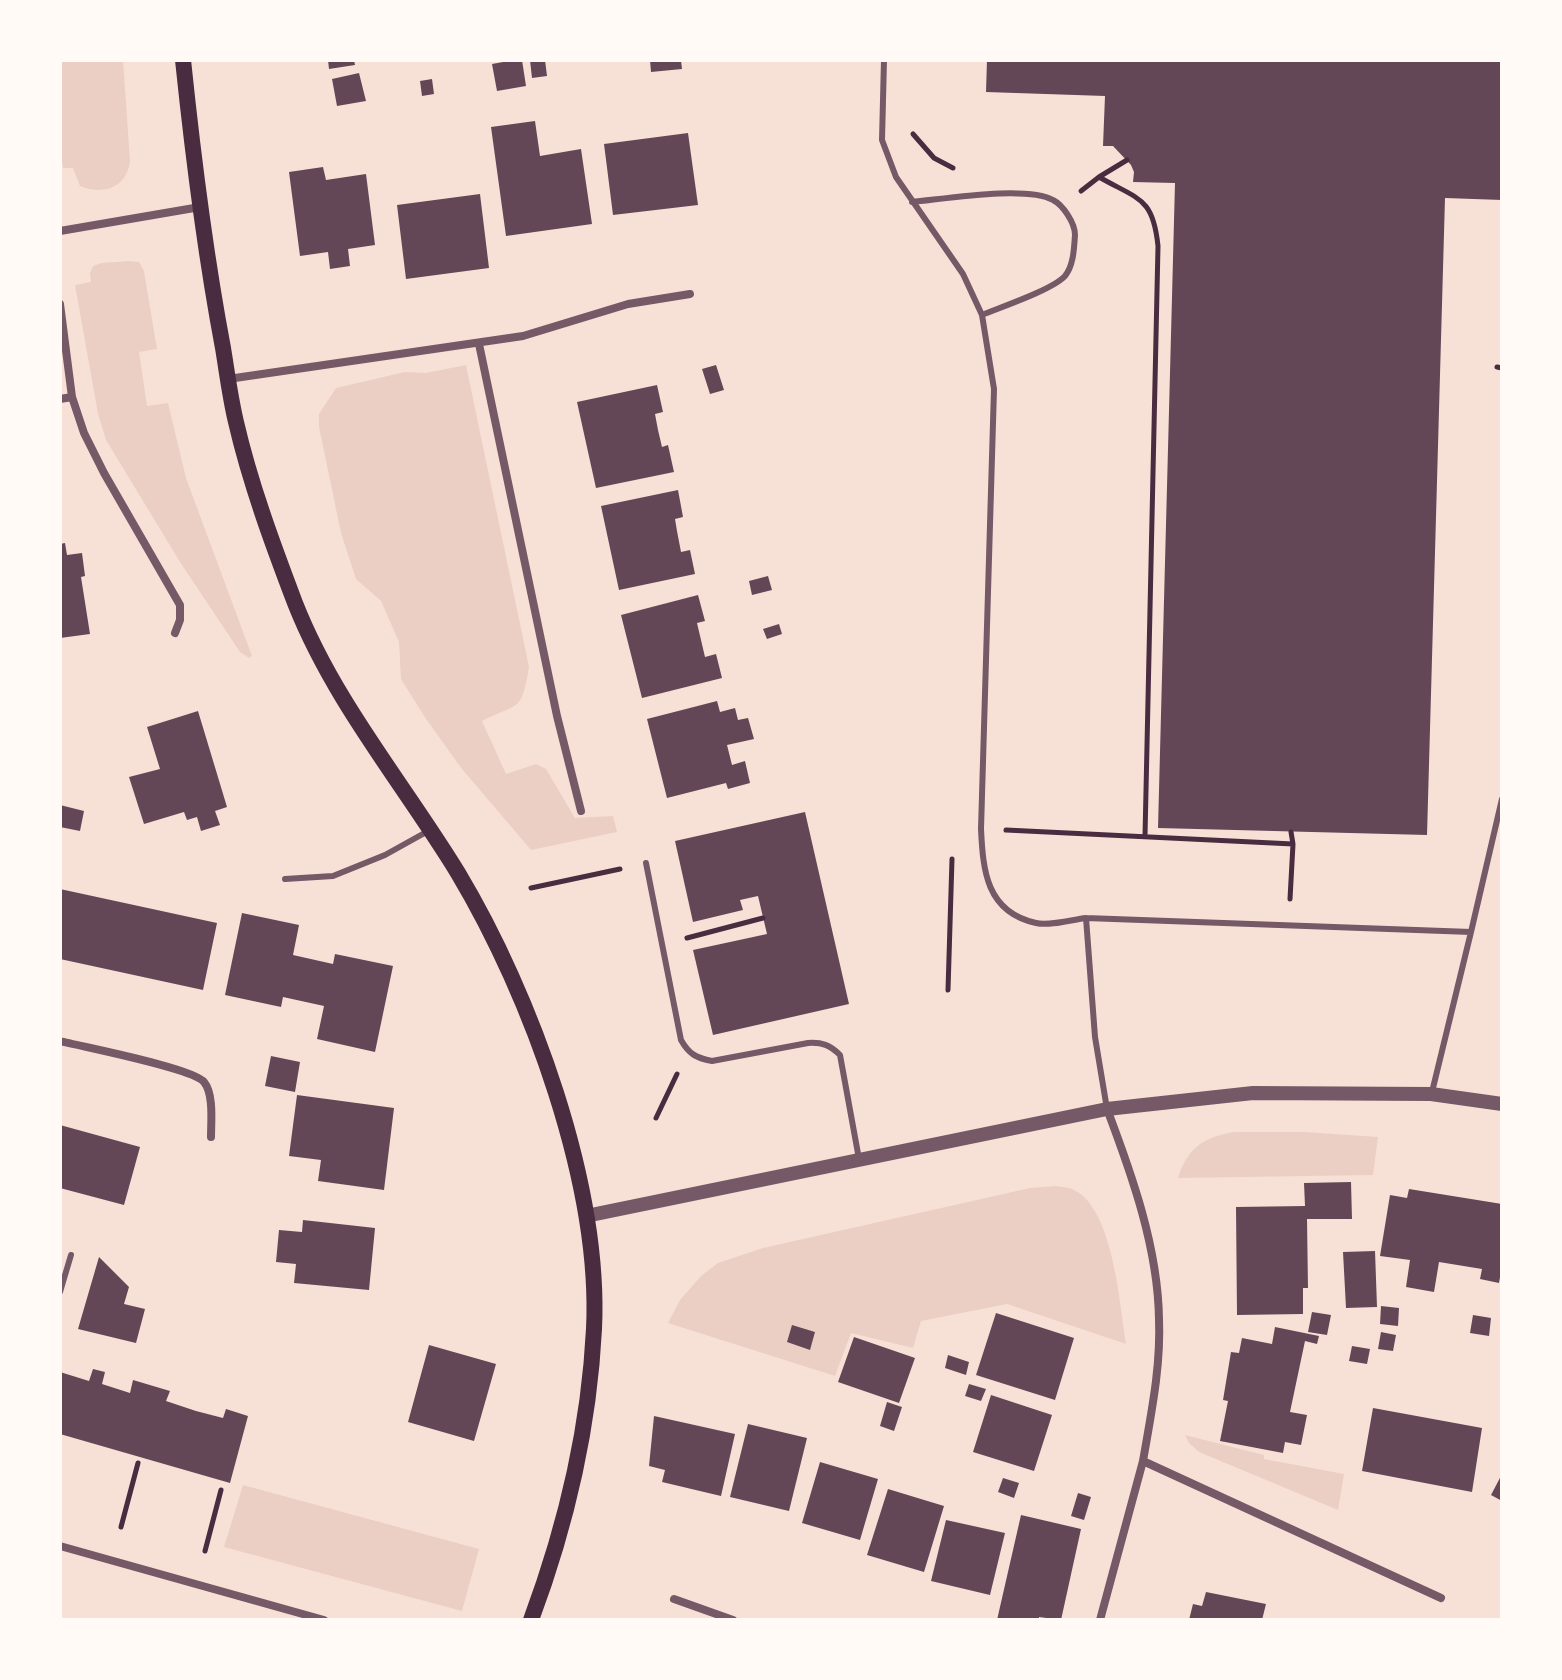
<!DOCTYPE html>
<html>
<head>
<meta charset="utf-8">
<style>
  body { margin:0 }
  #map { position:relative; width:1562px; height:1680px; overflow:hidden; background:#f7e1d7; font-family:"Exo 2",sans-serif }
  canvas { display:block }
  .frame { position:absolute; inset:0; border:62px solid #fffaf5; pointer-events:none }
</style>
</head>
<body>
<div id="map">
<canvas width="1562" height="1680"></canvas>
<div class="frame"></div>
</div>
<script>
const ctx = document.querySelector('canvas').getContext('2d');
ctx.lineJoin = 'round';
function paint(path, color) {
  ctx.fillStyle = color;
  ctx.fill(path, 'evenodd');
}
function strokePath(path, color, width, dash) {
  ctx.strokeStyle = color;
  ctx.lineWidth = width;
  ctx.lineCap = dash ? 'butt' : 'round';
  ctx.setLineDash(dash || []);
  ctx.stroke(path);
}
const green = new Path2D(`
  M60,60h63l7,101c-3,26 -26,35 -50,25l-7,-18h-10l-3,-17z
  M129,261l10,1 5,9 13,78 -18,3 8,54 21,-3 18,75 66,178 -3,2 -9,-6 -60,-90 -74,-122 -8,-26 -23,-129 16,-3 -1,-9 3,-7 9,-3z
  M466,365l63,302c-8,47 -10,35 -47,54l24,53 30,-10 10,5 29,49 38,-2 4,16 -86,18 -69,-81 -36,-50 -25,-40 -2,-37 -18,-41 -25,-22 -15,-46 -22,-106v-13l17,-26 69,-16 21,1z
  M1235,1132h70l73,5 -5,38 -195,3c9,-30 27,-42 57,-46z
  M1056,1186c5,1 13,1 18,4 39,18 46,116 52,154l-119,-40 -86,17 -8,27 -62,-15 -16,43 -167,-53 12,-23 21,-24 17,-13 45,-15 267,-60z
  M1185,1435l79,20v4l80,15 -6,36 -139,-58 -10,-9z
  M243,1485l236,64 -17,62 -238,-64z`);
const building = new Path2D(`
  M328,60h26l1,5 -26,4z
  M514,60h8l4,26 -29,5 -5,-27z
  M530,60h15l2,16 -15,2z
  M650,60h31l1,9 -31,3z
  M987,60h515v140l-57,-2 -18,637 -269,-7 17,-645 -42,-1 1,-10 -3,-7 -18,-19h-10l2,-50 -119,-4z
  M359,73l7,28 -29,5 -5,-27z
  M432,79l2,15 -12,2 -2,-15z
  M535,121l5,35 41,-7 11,75 -86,12 -15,-109z
  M688,133l10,72 -85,10 -9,-71z
  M323,167l3,13 40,-6 9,71 -27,4 2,17 -20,3 -2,-17 -28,4 -11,-84z
  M480,194l9,74 -83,11 -9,-74z
  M716,365l8,25 -14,4 -8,-25z
  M657,385l6,27 -8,2 3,16 4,17 6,-2 6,27 -78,16 -19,-86z
  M678,490l5,27 -8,2 2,12 4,21 9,-2 5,24 -76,16 -18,-84z
  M65,543l2,12 15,-2 3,23 -4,1 9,57 -30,4v-94z
  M768,576l4,14 -20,5 -3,-14z
  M698,595l7,26 -8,2 8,34 11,-3 6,24 -80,20 -21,-83z
  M779,624l3,10 -15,5 -4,-10z
  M717,701l3,11 15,-4 3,12 10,-2 6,21 -27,6 5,20 13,-4 5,22 -22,6 -2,-6 -59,15 -20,-79z
  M198,711l29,96 -12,4 5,14 -19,6 -4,-14 -10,3 -3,-8 -40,12 -15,-47 31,-8 -13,-42z
  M60,805l24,6 -4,20 -20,-4z
  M805,812l44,192 -136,31 -20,-85 74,-16 -9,-38 -18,4 3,10 -50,12 -18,-81z
  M60,889l157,34 -14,67 -143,-31z
  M242,913l57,12 -6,30 40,9 2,-10 58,12 -18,86 -58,-13 7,-33 -41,-9 -2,10 -56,-12z
  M271,1056l29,6 -5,30 -30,-6z
  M297,1095l97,13 -10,82 -66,-9 3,-21 -32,-4z
  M60,1125l80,22 -16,58 -64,-17z
  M1351,1182l1,37h-45l1,69h-5v26l-66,1 -1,-108 69,-1 -1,-23z
  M1409,1189l93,15v62l-3,17 -19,-4 2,-10 -43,-7 -5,30 -28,-5 4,-27 -30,-4 10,-61 17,3z
  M303,1220l72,8 -6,62 -75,-7 2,-19 -20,-2 3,-32 23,2z
  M1375,1251l2,56 -31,1 -3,-56z
  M99,1257l30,30 -5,17 21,5 -9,34 -58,-14z
  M1381,1306l18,2 -1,18 -18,-2z
  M1312,1312l19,3 -4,20 -19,-3z
  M996,1313l78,25 -19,62 -79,-25z
  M1473,1315l18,3 -2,18 -19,-3z
  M792,1325l23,7 -5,18 -23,-8z
  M1275,1327l44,9 -2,8 -12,-3 -15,71 17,3 -6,30 -16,-3 -2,11 -63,-12 8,-40 -5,-1 8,-48 8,1 3,-15 30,6z
  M1381,1332l15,3 -3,16 -15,-2z
  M854,1337l61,21 -16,45 -61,-21z
  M429,1345l67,19 -22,77 -66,-19z
  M1352,1346l18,3 -3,15 -18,-3z
  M948,1355l21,7 -3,13 -21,-7z
  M93,1369l12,3 -3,12 28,9 3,-13 37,11 -4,10 30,10 27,7 3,-9 22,7 -18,67 -170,-49v-62l29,9z
  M969,1384l17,5 -5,12 -16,-5z
  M991,1395l61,20 -18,56 -61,-19z
  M887,1402l15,5 -8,24 -14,-5z
  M1373,1408l109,20 -10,64 -110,-21z
  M654,1416l81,18 -14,62 -59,-14 3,-12 -16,-4z
  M748,1424l59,14 -18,73 -59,-14z
  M820,1462l58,17 -18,61 -58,-17z
  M1502,1474v27l-11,-6z
  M1003,1478l16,5 -5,15 -16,-6z
  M888,1489l56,17 -20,66 -57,-17z
  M1078,1493l13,4 -7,23 -13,-4z
  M1021,1515l60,14 -20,91 -22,-3v3h-42z
  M946,1520l59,13 -15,62 -59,-14z
  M1206,1592l60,12 -4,16h-73l4,-16 9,2z`);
const path = new Path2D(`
  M913,134l21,24 19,10
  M1127,160l-28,17c40,23 54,20 59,69l-13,590
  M1081,191l18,-14
  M1497,367l5,1
  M1006,830l287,14 -2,-12
  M531,888l89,-19
  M1290,899l3,-55
  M687,938l76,-20
  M948,990l4,-131
  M656,1118l21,-44
  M121,1527l17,-64
  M205,1551l16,-61`);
const service = new Path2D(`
  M884,60l-2,80 14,37 67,97 19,41 12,74 -13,440c2,41 5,83 55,94 14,3 35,-3 50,-5l385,14 31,-133
  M912,202c32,-3 114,-17 141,-2 10,5 22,23 22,35 -1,12 -1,30 -10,41 -13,14 -64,31 -83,39
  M646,863l35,177c8,14 15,18 31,21l96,-18c14,-1 22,2 32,12l19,104
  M285,879l48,-3 52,-21 45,-25
  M1086,918l9,119 12,72
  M1432,1092l39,-160
  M60,1292l11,-37`);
const minor = new Path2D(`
  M60,231l140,-24
  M60,304l12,93 12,36 20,40 76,132v15l-5,13
  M479,344l78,372 24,95
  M228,379l295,-43 105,-32 62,-10
  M60,399l12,-2
  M60,1041c23,6 133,27 144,41 10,12 7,40 7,55
  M1107,1109c25,66 51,139 52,210 2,48 -8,95 -16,142
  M60,1546l264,74
  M674,1599l59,21
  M1100,1620l43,-159 298,137`);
const tertiary = new Path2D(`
  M586,1216l521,-107 146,-16 178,1 71,10`);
const secondary = new Path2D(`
  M183,60c10,96 22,193 40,288 4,24 7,49 13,74 14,61 37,123 59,181 39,99 108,180 163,270 73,122 143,312 136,456 -5,101 -28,197 -63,291`);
paint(green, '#ebcfc5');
paint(building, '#644757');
strokePath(path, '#4a2c40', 5);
strokePath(service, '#755966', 6);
strokePath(minor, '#755966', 8);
strokePath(tertiary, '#755966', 14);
strokePath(secondary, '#4a2c40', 16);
</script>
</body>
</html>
